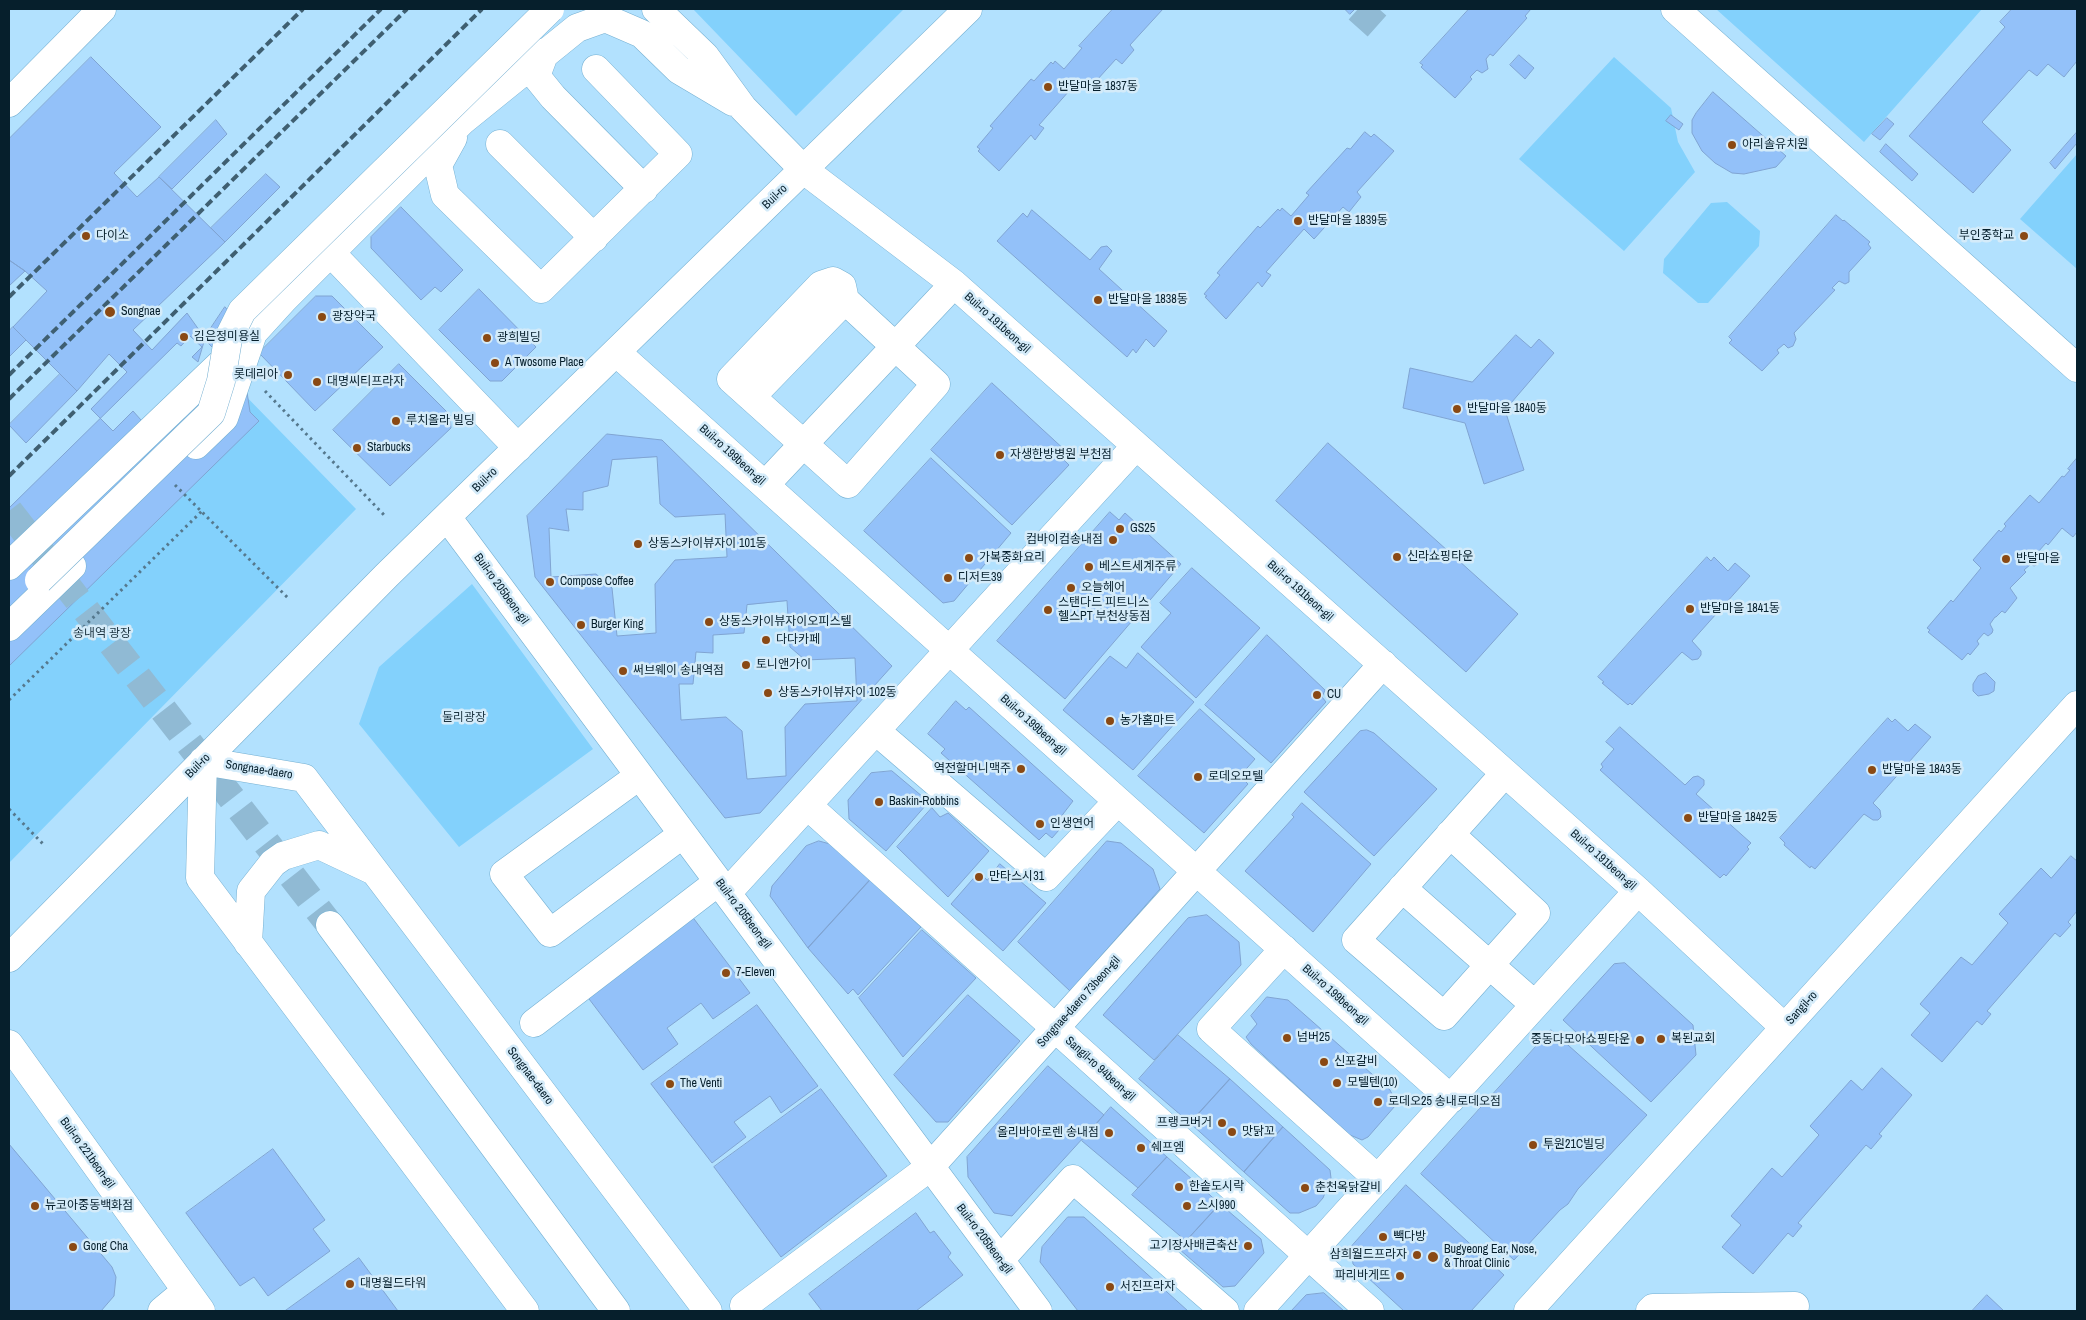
<!DOCTYPE html>
<html>
<head>
<meta charset="utf-8">
<style>
  body { margin:0 }
  #map { position:relative; width:2086px; height:1320px; overflow:hidden; background:#b2e1fe; font-family:"Archivo Narrow",sans-serif }
  canvas { display:block }
  .frame { position:absolute; inset:0; border:10px solid #061f2c; pointer-events:none }
</style>
</head>
<body>
<div id="map">
<canvas width="2086" height="1320"></canvas>
<div class="frame"></div>
</div>
<script>
const ctx = document.querySelector('canvas').getContext('2d');
ctx.lineJoin = 'round';
function paint(path, color) {
  ctx.fillStyle = color;
  ctx.fill(path, 'evenodd');
}
function strokePath(path, color, width, dash) {
  ctx.strokeStyle = color;
  ctx.lineWidth = width;
  ctx.lineCap = dash ? 'butt' : 'round';
  ctx.setLineDash(dash || []);
  ctx.stroke(path);
}
function drawText(font, color, halo, rows, align = 'center') {
  ctx.font = font + ' "Archivo Narrow","Noto Sans KR",sans-serif';
  ctx.lineWidth = 5;
  ctx.setLineDash([]);
  ctx.textBaseline = 'middle';
  ctx.strokeStyle = halo;
  ctx.fillStyle = color;
  for (const [text, x, y, turn = 0] of rows) {
    ctx.save();
    ctx.translate(x, y);
    ctx.rotate((+turn || 0) * Math.PI / 180);
    ctx.textAlign = isNaN(turn) ? turn : align;
    if (halo) ctx.strokeText(text, 0, 0);
    ctx.fillText(text, 0, 0);
    ctx.restore();
  }
}
const green = new Path2D(`
  M693,9h211l-108,107z
  M1716,9h266l-118,133z
  M1614,57l57,51 7,34 17,30 -71,79 -105,-92z
  M2077,154v115l-57,-50z
  M1727,202l33,29 -1,15 -51,57h-10l-35,-30 1,-14 47,-56z
  M234,384l122,125 -347,354v-268z
  M472,584l121,165 -134,98 -100,-123 20,-57z`);
const building = new Path2D(`
  M1113,9h50l-33,36 4,5 -12,14 -6,-5 -29,32 -10,-9 -38,43 5,3 -9,12 -4,-5 -32,36 -21,-20 2,-2 -3,-2 16,-19 -3,-2 41,-47 3,2 17,-19 2,2 2,-3 9,8 18,-21 -3,-2z
  M1345,9h10l-5,5z
  M1469,9h62l-6,7 2,2 -34,38 -3,-2 -4,5 2,10 -6,4 -5,-3 -7,7 2,2 -17,19 -34,-31 2,-2 -3,-2z
  M2012,9h65v52l-13,16 -16,-13 -11,12 -8,-6 -47,52 29,28 -38,43 -64,-57 96,-109 -5,-5z
  M1519,55l15,13 -9,11 -15,-14z
  M91,57l70,70 -47,46 23,24 22,-20 66,65 -92,88 19,20 35,-37 22,31 9,9 -69,76 -16,-18 -20,20 -22,-22 36,-37 -18,-18 -32,37 -64,-64 34,-36 -22,-20 -16,-11v-121z
  M1713,92l73,64 -10,11 -32,7 -12,-1 -17,-10 -13,-12 -10,-18v-13l4,-7z
  M1671,115l12,9 -4,6 -13,-9z
  M1887,118l7,6 -14,16 -8,-6z
  M216,120l11,14 -55,55 -13,-12z
  M1365,132l6,5 3,-3 20,17 -37,41 4,5 -12,15 -6,-5 -29,32 -10,-10 -38,43 5,3 -9,12 -4,-5 -32,37 -21,-22 2,-1 -3,-2 16,-19 -3,-2 41,-47 2,2 18,-19 2,2 2,-3 9,8 18,-21 -3,-2 41,-45 3,1z
  M2077,132v11l-22,26 -5,-6z
  M1886,144l32,30 -6,7 -32,-29z
  M266,174l14,13 -55,55 -14,-14z
  M401,207l62,63 -22,22 -6,-5 -14,13 -50,-52v-11z
  M1032,210l58,50 11,-13 6,-1 5,5 -13,18 68,62 -13,16 -8,-8 -10,14 -3,-4 -6,8 -130,-116 26,-28 4,4z
  M1836,215l7,6 1,-1 26,22 -2,2 3,4 -22,24v10l-4,2 -6,-3 -7,7 3,2 -41,43 2,6 -3,7 -5,2 -4,-4 -7,6 2,3 -17,18 -33,-28 3,-3 -3,-3z
  M9,260l16,11 -16,15z
  M479,289l57,58 -34,34h-12l-51,-51z
  M316,296h16l51,51 -68,64 -56,-58z
  M225,307l24,27 -5,38 6,40 9,9 -250,245v-158l168,-165 4,3 9,-10 12,11 -10,10 6,5 8,-27z
  M13,327l13,13 -17,17v-26z
  M1516,335l15,13 8,-9 15,14 -49,57 19,60 -40,14 -19,-61 -62,-15 7,-40 62,14z
  M399,364l51,51 1,13 -61,58 -57,-56z
  M60,374l17,17 -51,52 -17,-18z
  M992,383l75,69 -5,6 7,7 -57,60 -81,-75z
  M607,434l55,6 230,226 -132,147 -35,5 -190,-241 -8,-61z
  M1328,443l190,171 -52,58 -190,-171z
  M657,457l3,47 15,13 50,-3 2,43 -52,3 -20,24 1,49 -39,3 -5,-48 -16,-14 -45,3 -2,-49 20,3 -3,-22 17,1v-18l25,-6 4,-26z
  M931,458l80,75 -57,68 -11,2 -79,-72z
  M2077,458v74l-4,5 -11,-9 -14,17 -2,-2 -8,9 1,6 -1,6 -4,2 -3,-2 -7,6 2,2 -16,16 7,10 -12,15 -3,-2 -6,6h-1l-5,7 3,6 -1,3 -4,3 -4,-3 -7,8 2,3 -9,11 -2,-2 -6,7 -34,-28 2,-2 -3,-2 24,-28 2,2 28,-34 -8,-8 26,-30 2,2 5,-6 -2,-2 26,-29 9,8 23,-27 2,1 6,-7 -2,-1z
  M1110,512l9,8 6,-7 56,51 -116,135 -68,-58z
  M1707,557l4,4 3,-4 14,14 7,-8 15,13 -58,65 9,10v4l-3,4 -6,1 -10,-8 -50,53 -2,-2 -2,2 -26,-22 2,-1 -6,-5z
  M1192,568l68,60 -64,70 -55,-51 30,-34 -11,-10z
  M787,601l3,46 15,13 50,-2 2,43 -52,3 -20,23 1,49 -39,3 -5,-48 -16,-14 -45,3 -2,-36h14l3,-32 17,1v-18l31,-2 3,-28z
  M1267,635l58,55 -3,7 4,5 -55,61 -66,-58z
  M1138,653l56,49 -61,68 -70,-60 47,-54 16,12z
  M1986,673l9,9 -1,9 -5,3 -11,2 -5,-5v-7l5,-8z
  M956,701l10,9 3,-3 104,94 -13,17 6,4 -14,16 -6,-5 -7,7 -98,-87 4,-4 -17,-15z
  M1200,709l55,50 -15,17 8,8 -44,49 -66,-57z
  M1888,718l4,4 3,-3 13,12 7,-7 16,13 -58,66 7,7 1,7 -3,3h-5l-9,-6 -49,55 -4,-3 -1,2 -26,-23 1,-2 -5,-5z
  M1620,727l65,58 8,-8 5,-1 6,4v5l-8,9 55,49 -4,4 2,2 -23,27 -2,-2 -4,4 -120,-108 3,-3 -2,-3 13,-15 -8,-7z
  M1367,730l7,3 63,56 -63,67 -70,-64 56,-61z
  M892,771l31,26 3,8 -40,46 -37,-32 -1,-19 23,-27z
  M1302,803l69,61 -58,68 -68,-61 49,-54 -2,-2z
  M932,808l8,9 8,-4 41,38 -41,46 -51,-50z
  M819,841l11,3 40,36 -62,68 -38,-52 2,-10 34,-40z
  M1107,841l14,2 32,26 7,20 -90,102 -52,-49z
  M2071,856l6,5v50l-9,11 3,3 -11,12 -5,-4 -68,78 4,3 -9,11 -5,-4 -35,41 -31,-27 19,-22 -10,-9 41,-47 11,8 36,-42 -9,-9 42,-46 10,10z
  M1000,864l46,39 -43,48 -52,-47 28,-32 8,8z
  M870,880l51,47 -63,68 -5,-6 -5,5 -40,-46z
  M688,911l62,82 -37,26 -12,-16 -34,25 11,16 -35,26 -60,-79z
  M1207,915l32,27 2,23 -87,95 -51,-45 85,-97z
  M922,930l54,48 -73,79 -44,-59z
  M1625,963l68,62 3,30 -45,47 -88,-82 51,-56z
  M968,995l52,46 -72,81h-12l-42,-47z
  M1267,997l21,3 102,90 4,8 1,8 -27,31 -6,3 -12,-5 -99,-91 -5,-7 11,-13 -6,-8z
  M757,1005l61,81 -37,27 -11,-17 -36,26 12,15 -34,26 -61,-79z
  M1551,1030l96,85 -69,74 -10,15 -8,6 -46,50 -93,-86z
  M1178,1035l52,44 -40,44 -51,-44z
  M1048,1066l56,49 -92,101 -18,-3 -26,-36 -1,-20z
  M1882,1068l30,27 -33,39 3,2 -11,13 -5,-4 -68,78 4,3 -9,11 -5,-4 -35,41 -31,-27 19,-22 -10,-9 41,-48 10,9 37,-42 -9,-9 41,-46 11,10z
  M1230,1079l53,48 -39,45 -54,-49z
  M821,1089l66,87 -106,81 -67,-90z
  M1111,1107l56,50 -29,31 -56,-47z
  M1283,1127l47,43 1,8 -8,20 -7,8 -17,7h-9l-46,-41z
  M9,1144l103,123 4,10 -2,19 -13,15h-92z
  M273,1149l52,71 -12,9 17,22 -62,45 -14,-19 -14,9 -54,-73z
  M1167,1157l53,47 -34,37 -54,-46z
  M1406,1185l98,90 -33,36h-67l-51,-47 -2,-17z
  M1220,1204l41,35 3,14 -29,33 -12,1 -44,-38z
  M916,1213l14,20 4,-2 17,22 -3,4 15,18 -47,36h-94l-13,-17z
  M1068,1217h16l104,94h-110l-38,-49 2,-15z
  M359,1258l39,53h-113z
  M1324,1293l20,18h-53l15,-16z
  M1987,1295l17,16h-32z`);
const minorTunnel = new Path2D(`
  M1358,9l19,17
  M9,511l321,414`);
const path = new Path2D(`
  M265,391l121,126
  M175,485l113,113
  M9,700l193,-189
  M9,809l36,37`);
const minor = new Path2D(`
  M656,9l49,47 38,52 61,62 150,114 684,607 146,136
  M1675,9l402,359
  M545,52l-9,24 17,21 91,92
  M9,103l93,-94
  M453,138l-15,27 7,30 96,94 137,-135 -82,-85
  M500,144l94,94
  M330,252l188,196
  M833,281l9,5 3,14 91,84 -88,100 -117,-105 90,-94z
  M616,352l835,747
  M751,397l94,-97
  M196,445l28,-27 29,-85 31,-34 178,-178 115,-93 28,-10 37,16 37,36 54,32
  M765,485l189,-201
  M447,517l591,794
  M9,566l226,-216
  M9,627l63,-61
  M876,731l170,146 72,-76
  M203,761l101,17 404,533
  M203,761l-3,117 325,433
  M639,776l-135,98 46,59 133,-99
  M808,806l562,505
  M1450,834l86,79 -92,103 -88,-76 149,-167
  M1402,888l133,117
  M727,893l409,-447
  M330,925l286,386
  M248,943l3,-52 22,-28 10,-7 36,-11 53,25
  M1284,949l-73,80 167,150
  M9,958l378,-383 581,-566
  M534,1023l184,-141
  M9,1044l192,267
  M1000,1260l73,-81 152,132
  M744,1306l186,-139 453,-503
  M162,1311l24,-20
  M1258,1311l380,-420
  M1528,1311l549,-606
  M1650,1311l3,-3 142,-2`);
const rail = new Path2D(`
  M9,297l294,-288
  M9,375l372,-366
  M9,399l398,-390
  M9,476l473,-467`);
const minorBridge = new Path2D(`
  M39,580l172,-167 10,-32 7,-42 14,-28 308,-302`);
const markers = [
  [1048,87,5,"#8a4914"],
  [1732,145,5,"#8a4914"],
  [1298,221,5,"#8a4914"],
  [86,236,5,"#8a4914"],
  [2024,236,5,"#8a4914"],
  [1098,300,5,"#8a4914"],
  [110,312,6,"#8a4914"],
  [322,317,5,"#8a4914"],
  [184,337,5,"#8a4914"],
  [487,338,5,"#8a4914"],
  [495,363,5,"#8a4914"],
  [288,375,5,"#8a4914"],
  [317,382,5,"#8a4914"],
  [1457,409,5,"#8a4914"],
  [396,421,5,"#8a4914"],
  [357,448,5,"#8a4914"],
  [1000,455,5,"#8a4914"],
  [1120,529,5,"#8a4914"],
  [1113,540,5,"#8a4914"],
  [638,544,5,"#8a4914"],
  [1397,557,5,"#8a4914"],
  [969,558,5,"#8a4914"],
  [2006,559,5,"#8a4914"],
  [1089,567,5,"#8a4914"],
  [948,578,5,"#8a4914"],
  [550,582,5,"#8a4914"],
  [1071,588,5,"#8a4914"],
  [1690,609,5,"#8a4914"],
  [1048,610,5,"#8a4914"],
  [709,622,5,"#8a4914"],
  [581,625,5,"#8a4914"],
  [766,640,5,"#8a4914"],
  [746,665,5,"#8a4914"],
  [623,671,5,"#8a4914"],
  [768,693,5,"#8a4914"],
  [1317,695,5,"#8a4914"],
  [1110,721,5,"#8a4914"],
  [1021,769,5,"#8a4914"],
  [1872,770,5,"#8a4914"],
  [1198,777,5,"#8a4914"],
  [879,802,5,"#8a4914"],
  [1688,818,5,"#8a4914"],
  [1040,824,5,"#8a4914"],
  [979,877,5,"#8a4914"],
  [726,973,5,"#8a4914"],
  [1287,1038,5,"#8a4914"],
  [1661,1039,5,"#8a4914"],
  [1640,1040,5,"#8a4914"],
  [1324,1062,5,"#8a4914"],
  [1337,1083,5,"#8a4914"],
  [670,1084,5,"#8a4914"],
  [1378,1102,5,"#8a4914"],
  [1222,1123,5,"#8a4914"],
  [1232,1132,5,"#8a4914"],
  [1109,1133,5,"#8a4914"],
  [1533,1145,5,"#8a4914"],
  [1141,1148,5,"#8a4914"],
  [1179,1187,5,"#8a4914"],
  [1305,1188,5,"#8a4914"],
  [35,1206,5,"#8a4914"],
  [1187,1206,5,"#8a4914"],
  [1383,1237,5,"#8a4914"],
  [1248,1246,5,"#8a4914"],
  [73,1247,5,"#8a4914"],
  [1417,1255,5,"#8a4914"],
  [1433,1257,6,"#8a4914"],
  [1400,1276,5,"#8a4914"],
  [350,1284,5,"#8a4914"],
  [1110,1287,5,"#8a4914"]
];
const poiNames = [
  ["반달마을 1837동",1058,87],
  ["아리솔유치원",1742,145],
  ["반달마을 1839동",1308,221],
  ["다이소",96,236],
  ["부인중학교",2014,236,"right"],
  ["반달마을 1838동",1108,300],
  ["Songnae",121,312],
  ["광장약국",332,317],
  ["김은정미용실",194,337],
  ["광희빌딩",497,338],
  ["A Twosome Place",505,363],
  ["롯데리아",278,375,"right"],
  ["대명씨티프라자",327,382],
  ["반달마을 1840동",1467,409],
  ["루치올라 빌딩",406,421],
  ["Starbucks",367,448],
  ["자생한방병원 부천점",1010,455],
  ["GS25",1130,529],
  ["컴바이컴송내점",1103,540,"right"],
  ["상동스카이뷰자이 101동",648,544],
  ["신라쇼핑타운",1407,557],
  ["가복중화요리",979,558],
  ["반달마을",2016,559],
  ["베스트세계주류",1099,567],
  ["디저트39",958,578],
  ["Compose Coffee",560,582],
  ["오늘헤어",1081,588],
  ["스탠다드 피트니스",1058,603],
  ["헬스PT 부천상동점",1058,617],
  ["반달마을 1841동",1700,609],
  ["상동스카이뷰자이오피스텔",719,622],
  ["Burger King",591,625],
  ["다다카페",776,640],
  ["토니앤가이",756,665],
  ["써브웨이 송내역점",633,671],
  ["상동스카이뷰자이 102동",778,693],
  ["CU",1327,695],
  ["농가홈마트",1120,721],
  ["역전할머니맥주",1011,769,"right"],
  ["반달마을 1843동",1882,770],
  ["로데오모텔",1208,777],
  ["Baskin-Robbins",889,802],
  ["반달마을 1842동",1698,818],
  ["인생연어",1050,824],
  ["만타스시31",989,877],
  ["7-Eleven",736,973],
  ["넘버25",1297,1038],
  ["복된교회",1671,1039],
  ["중동다모아쇼핑타운",1630,1040,"right"],
  ["신포갈비",1334,1062],
  ["모텔텐(10)",1347,1083],
  ["The Venti",680,1084],
  ["로데오25 송내로데오점",1388,1102],
  ["프랭크버거",1212,1123,"right"],
  ["맛닭꼬",1242,1132],
  ["올리바아로렌 송내점",1099,1133,"right"],
  ["투원21C빌딩",1543,1145],
  ["쉐프엠",1151,1148],
  ["한솥도시락",1189,1187],
  ["춘천옥닭갈비",1315,1188],
  ["뉴코아중동백화점",45,1206],
  ["스시990",1197,1206],
  ["빽다방",1393,1237],
  ["고기장사배큰축산",1238,1246,"right"],
  ["Gong Cha",83,1247],
  ["Bugyeong Ear, Nose,",1444,1250],
  ["& Throat Clinic",1444,1264],
  ["삼희월드프라자",1407,1255,"right"],
  ["파리바게뜨",1390,1276,"right"],
  ["대명월드타워",360,1284],
  ["서진프라자",1120,1287]
];
const streetNames = [
  ["Buil-ro",775,197,-44],
  ["Buil-ro 191beon-gil",997,323,42],
  ["Buil-ro 199beon-gil",732,455,42],
  ["Buil-ro",485,480,-44],
  ["Buil-ro 205beon-gil",501,589,54],
  ["Buil-ro 191beon-gil",1300,591,42],
  ["Buil-ro 199beon-gil",1033,725,42],
  ["Buil-ro",198,766,-45],
  ["Songnae-daero",259,770,9],
  ["Buil-ro 191beon-gil",1603,860,42],
  ["Buil-ro 205beon-gil",743,914,53],
  ["Buil-ro 199beon-gil",1335,995,42],
  ["Songnae-daero 73beon-gil",1079,1002,-48],
  ["Sangil-ro",1802,1008,-48],
  ["Sangil-ro 94beon-gil",1100,1069,42],
  ["Songnae-daero",530,1076,53],
  ["Buil-ro 221beon-gil",87,1153,54],
  ["Buil-ro 205beon-gil",984,1239,53]
];
const parkNames = [
  ["송내역 광장",102,634],
  ["둘리광장",464,718]
];
paint(green, '#83d1fc');
paint(building, '#93c1f9');
strokePath(building, '#80a4d2', 1);
strokePath(minorTunnel, '#90bad4', 28, [28, 14]);
strokePath(minor, '#75b0d2', 29);
strokePath(path, '#55788d', 3, [2.5, 4]);
strokePath(minor, '#fff', 28);
strokePath(rail, '#3f5f71', 4, [8, 4]);
strokePath(minorBridge, '#75b0d2', 29, []);
strokePath(minorBridge, '#fff', 28);
for (const [x, y, r, color] of markers) {
  const dot = new Path2D();
  dot.arc(x, y, r, 0, 2 * Math.PI);
  ctx.fillStyle = color;
  ctx.fill(dot);
  strokePath(dot, '#d4ebf9', 2);
}
drawText('12px', '#061f2c', '#d4ebf9', poiNames, 'left');
drawText('12px', '#061f2c', '#d4ebf9', streetNames);
drawText('12px', '#1d3441', '#d4ebf9', parkNames);
</script>
</body>
</html>
